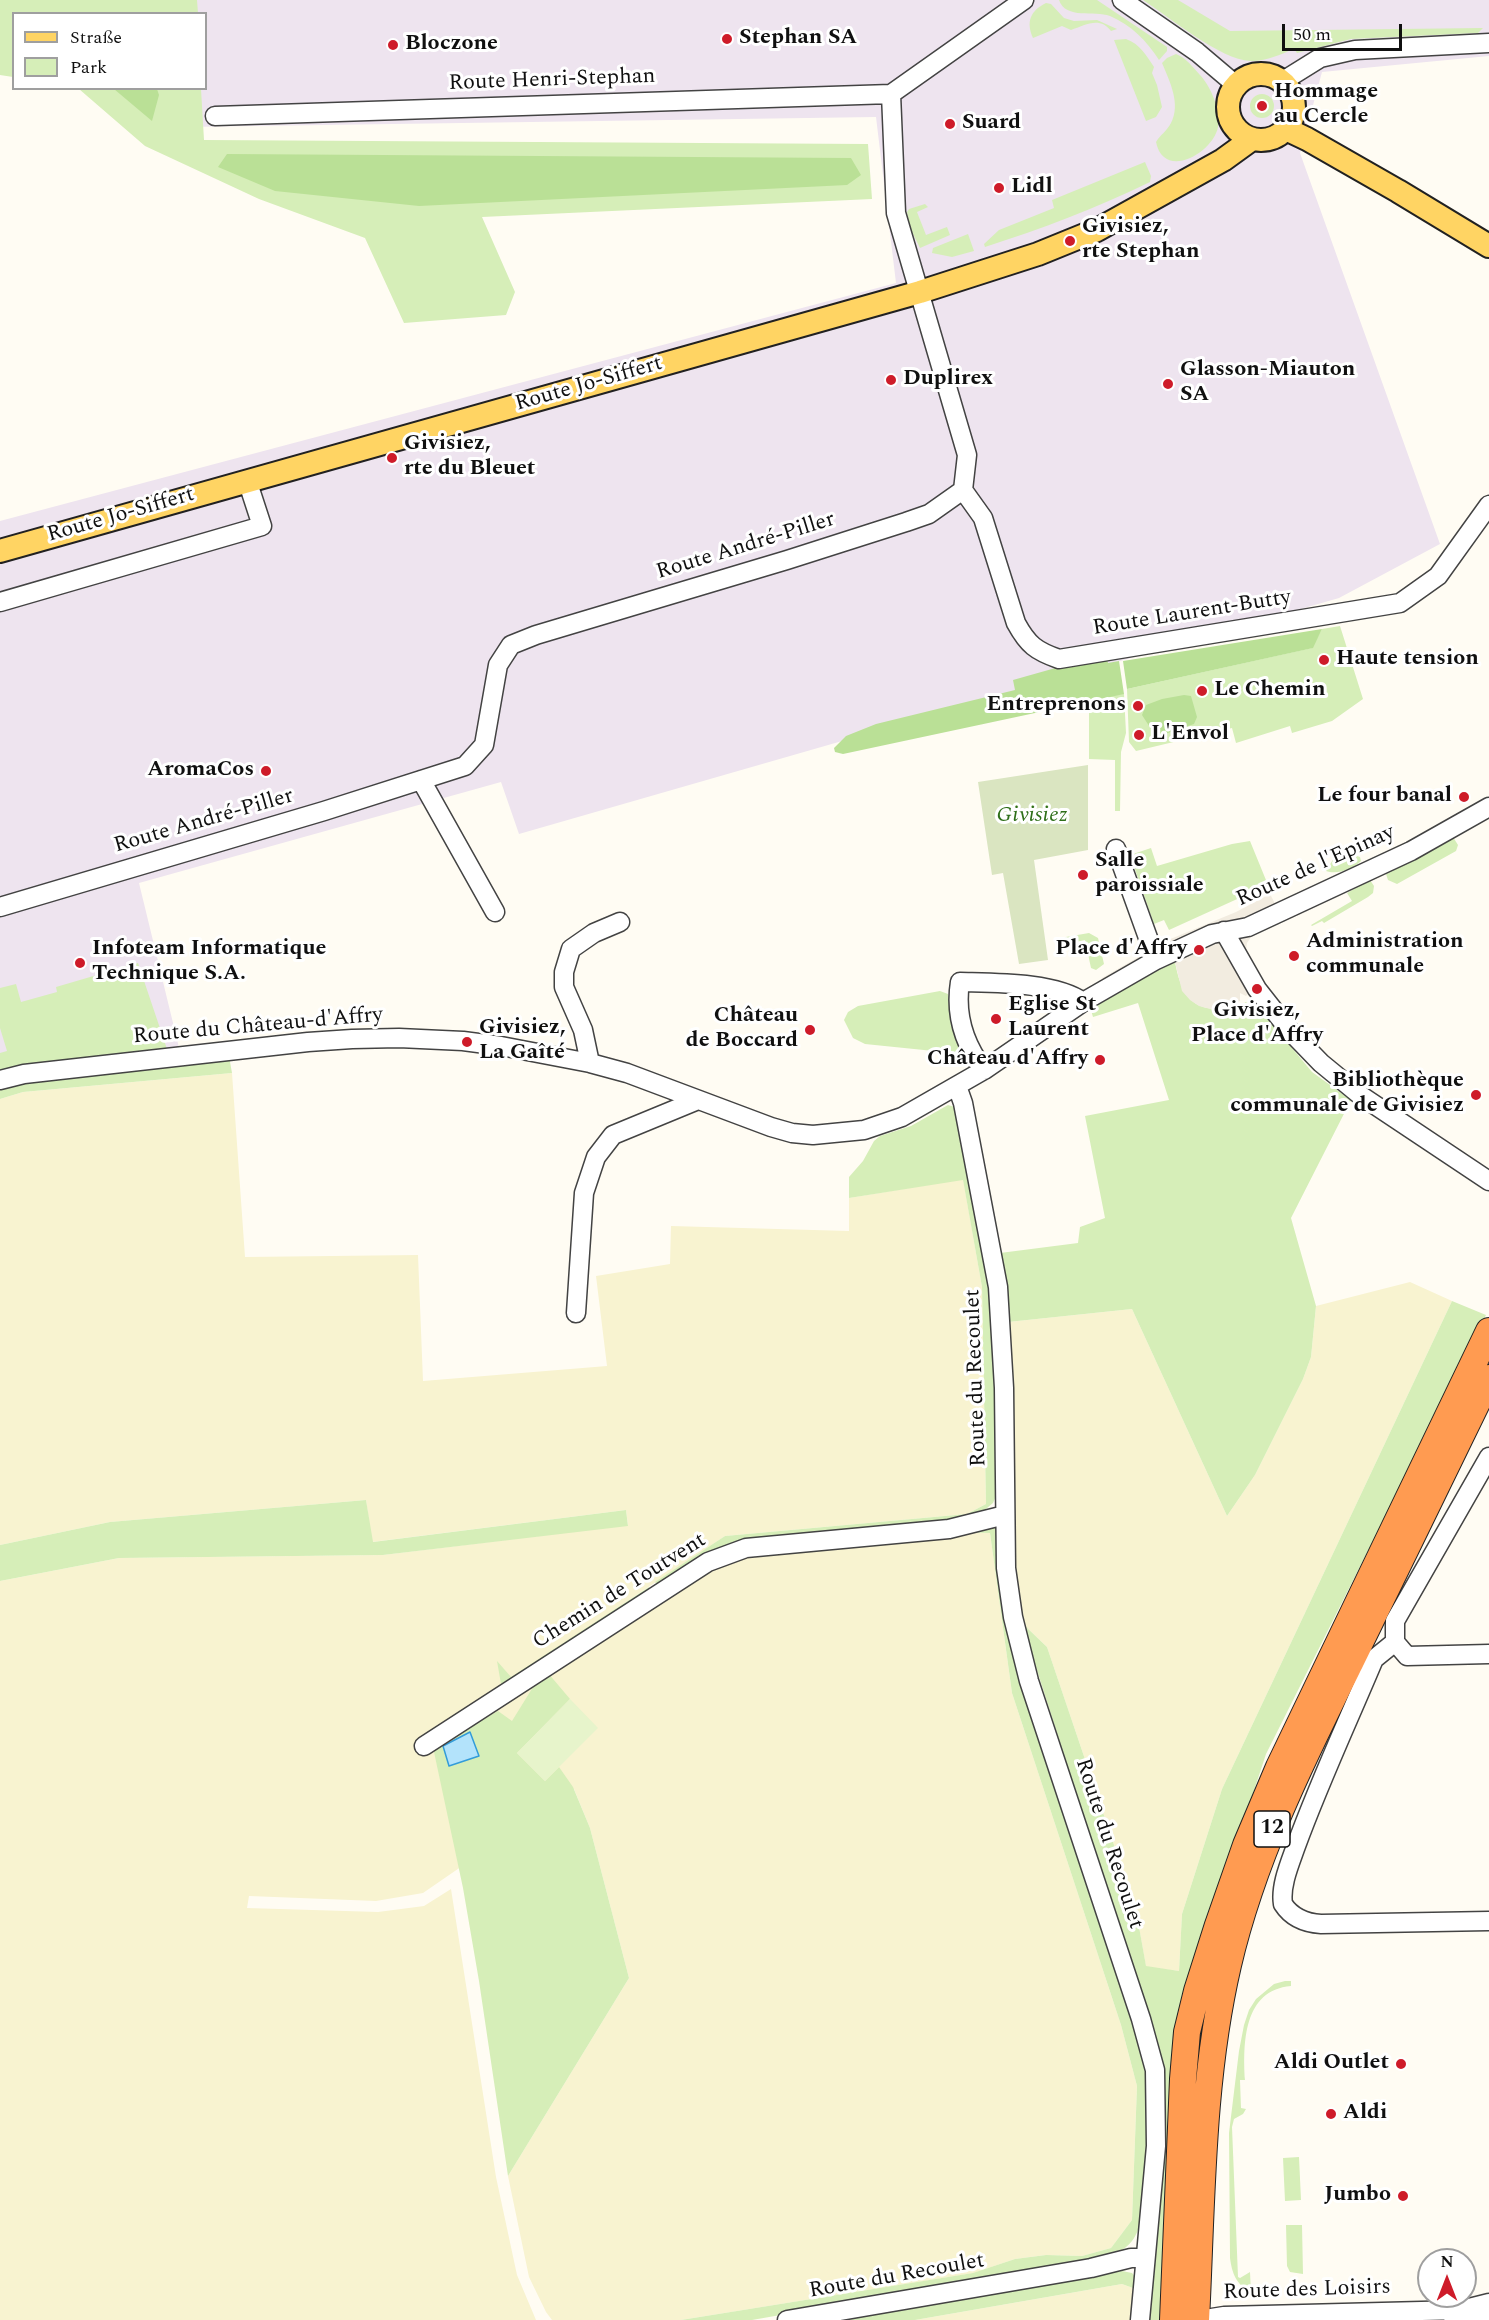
<!DOCTYPE html>
<html>
<head>
<meta charset="utf-8">
<style>
  body { margin:0 }
  #map { position:relative; width:1489px; height:2320px; overflow:hidden; background:#fffcf3; font-family:Spectral,serif }
  canvas { display:block }
  .legend { position:absolute; left:12px; top:12px; width:195px; height:78px; box-sizing:border-box; background:#fff; border:2px solid #9f9f9f; margin:0; padding:8px 10px; list-style:none; font-size:18px; color:#101010 }
  .legend li { display:flex; align-items:center; gap:12px; height:30px }
  .legend b { width:30px; border:2px solid #9f9f9f }
  .north { position:absolute; left:1417px; top:2248px; width:60px; height:60px; box-sizing:border-box; background:#fff; border:2px solid #9f9f9f; border-radius:50%; rotate:0deg; font-size:16px; font-weight:700; line-height:24px; text-align:center; color:#101010 }
  .north::after { content:''; display:block; margin:auto; width:21px; height:27px; background:#ce1b29; clip-path:polygon(50% 0,100% 100%,50% 72%,0 100%) }
  .scale { position:absolute; left:1282px; top:24px; width:120px; height:27px; box-sizing:border-box; border:3px solid #101010; border-top:0; padding-left:8px; font-size:18px; line-height:21px; white-space:nowrap; color:#101010; -webkit-text-stroke:4px #fff; paint-order:stroke }
</style>
</head>
<body>
<div id="map">
<canvas width="1489" height="2320"></canvas>
<ul class="legend">
<li><b style="height:8px;background:#ffd463"></b>Straße</li>
<li><b style="height:16px;background:#d6eeb8"></b>Park</li>
</ul>
<div class="north">N</div>
<div class="scale">50 m</div>
</div>
<script>
const ctx = document.querySelector('canvas').getContext('2d');
ctx.lineJoin = 'round';
function paint(path, color) {
  ctx.fillStyle = color;
  ctx.fill(path, 'evenodd');
}
function strokePath(path, color, width, dash) {
  ctx.strokeStyle = color;
  ctx.lineWidth = width;
  ctx.lineCap = dash ? 'butt' : 'round';
  ctx.setLineDash(dash || []);
  ctx.stroke(path);
}
function drawText(font, color, halo, rows, align = 'center') {
  ctx.font = font + ' Spectral,serif';
  ctx.lineWidth = 6;
  ctx.setLineDash([]);
  ctx.textBaseline = 'middle';
  ctx.strokeStyle = halo;
  ctx.fillStyle = color;
  for (const [text, x, y, turn = 0] of rows) {
    ctx.save();
    ctx.translate(x, y);
    ctx.rotate((+turn || 0) * Math.PI / 180);
    ctx.textAlign = isNaN(turn) ? turn : align;
    if (halo) ctx.strokeText(text, 0, 0);
    ctx.fillText(text, 0, 0);
    ctx.restore();
  }
}
const industrial = new Path2D(`
  M145,0h1344v56l-167,16 -22,81 140,391 -101,54 -820,236 -18,-52 -362,101 43,177 -182,13v-552l896,-238 -20,-166 -690,10 -13,-38 33,-1v-74l-57,-1z`);
const farmland = new Path2D(`
  M232,1073l13,184 173,-2 5,126 184,-15 -11,-90 74,-12 1,-38 178,5v-33l114,-19 19,108 4,217 -19,10 -242,22 -183,122 171,-92 39,-14 196,-20 42,1 22,160 109,332 16,61 -5,134 -21,28 -29,8 -36,-1 -31,4 -41,14 -293,47h-129l-6,-8 -17,-35 -21,-101 121,-198 -39,-150 -16,-39 -151,104 -47,8 -127,-5 -2,12 131,4 46,-6 27,-17 45,288 21,98 19,45h-536v-739l119,-23 264,-3 245,-30 -2,-15 -254,32 -6,-42 -256,22 -110,23v-446l23,-7z
  M1410,1282l42,19 -230,488 -40,125 -3,57 -33,-4 -10,-57 -89,-263 -25,-24 -11,-105 -3,-196 124,-13 95,207 28,-41 48,-96 8,-22 5,-51z
  M1122,2284l11,4 -1,32h-217z`);
const green = new Path2D(`
  M0,0h197l1,13 -184,1 -1,63 -13,-2z
  M1059,0h38l70,47v4l-8,9c-12,-19 -28,-35 -49,-44 -16,-6 -44,4 -51,-16z
  M1143,0h35l52,31 253,-3 -5,5 -127,6 -54,14 -3,-4c-13,5 -29,13 -44,12 -29,-1 -81,-44 -107,-61z
  M1046,3l5,1 13,14 10,3 23,-1 20,9 -6,2c-11,-15 -26,-6 -40,-1l-9,-4 -29,12c-7,-16 -3,-27 13,-35z
  M1126,39c14,5 20,16 28,28l-2,6 5,12 5,22 -6,10 -10,4 -32,-81z
  M1176,54c10,4 17,13 24,21 11,12 21,35 18,52 -5,26 -54,54 -62,15 4,-7 11,-11 15,-19 10,-19 -1,-41 -9,-60l5,-5z
  M74,89h127l3,51 664,4 4,55 -390,18 33,75 -9,23 -102,8 -39,-85 -106,-39 -114,-53 -66,-57z
  M1250 106a12 12 0 1 1 24 0a12 12 0 1 1-24 0Z
  M1145,162l6,14 -1,6c-53,26 -109,47 -165,65l-1,-3 15,-14 55,-22 -2,-8z
  M925,204l3,3 -11,5 9,23 21,-8 3,8 -30,13 -10,-20 -3,-16 2,-3z
  M968,234l6,17 -22,6 -20,-4 1,-5z
  M1340,626l23,73 -31,22 -40,12 -2,-7 -54,17 -4,-15 -96,23 -7,-9 -2,-53 185,-41 10,-19z
  M1109,688l15,6 2,39 -5,19 -1,59h-5v-51l-26,-1v-65z
  M1453,837l5,8 -2,6 -59,33 -9,-4 -2,-6z
  M1250,841l18,44 -99,45 -5,-10 -10,4 -24,-69 21,-7 6,18 75,-22z
  M1341,851l19,6 1,4c-8,8 -24,14 -35,10l11,-18z
  M1370,880l4,6 -1,7 -5,4 -44,26 -2,-2 -10,5 -1,-1 41,-24 -5,-8z
  M1089,933l9,5 6,26 -8,6 -5,-2 -6,-28 -29,6 4,-8z
  M1175,962c6,32 17,51 52,46l4,4 15,-10 6,8 6,-3 54,65 39,28 -60,118 25,88 -5,51 -8,22 -48,96 -28,41 -95,-207 -124,13 -8,-69 78,-10 2,-16 25,-9 -20,-102 84,-16 -31,-97 -45,14 -3,-10 23,-15z
  M138,963l29,86 -167,23v-19l7,-2 -7,-23v-40l16,-4 5,18 36,-10 -1,-5z
  M940,991l8,3 18,56 -3,4 -98,-10 -12,-6 -9,-18 4,-8 10,-6z
  M229,1056l3,17 -209,19 -23,7v-12l19,-5z
  M948,1105l7,2 17,71 22,143 3,173 -4,9 -18,15 -229,25 -86,44 -5,-5 70,-46 242,-22 19,-10 -4,-217 -19,-107 -114,18v-21l14,-16 11,-20 6,-5 31,-10z
  M1452,1301l34,14 -220,439 -89,271 -17,295h-16l6,-59 -1,-238 -127,-400 25,24 89,263 10,56 33,5 3,-57 40,-125z
  M366,1500l7,42 253,-32 2,16 -245,29 -264,3 -119,23v-36l110,-23z
  M994,1526l5,6v33l137,457c4,17 9,34 11,50 4,32 5,147 -15,169 -8,10 -19,14 -31,18l-349,61h-71l292,-47 42,-14 31,-4 36,1 29,-8 21,-28 5,-134 -16,-61 -109,-332 -22,-160 -42,-1z
  M649,1587l-2,8 -142,95 -4,-6 -4,-23 14,16z
  M548,1673l22,26 -53,54 28,28 14,-14 14,20 17,41 39,150 -121,198 -29,-195 -16,-93 -29,-136 4,-6 60,-35 14,10 26,-42z
  M1285,1981h6v5c-48,4 -48,58 -46,94h-5l1,28 5,1 -3,5 -9,5 -2,8 6,150 2,1 10,-6 1,20c-15,-7 -19,-19 -21,-34l-1,-125 10,-82 5,-26 5,-15 7,-11 18,-15z
  M1299,2157l2,43 -16,1 -2,-43z
  M1286,2225h16l1,49 -13,-2 -3,-6z
  M1122,2271l10,2 5,6 -5,41 1,-32 -11,-4 -207,36h-83z`);
const forest = new Path2D(`
  M114,89h43l2,6 -7,26z
  M227,154l624,4 10,17 -14,10 -428,21 -144,-15 -57,-24z
  M1322,629l-9,19 -186,41 -4,-28z
  M1107,659l1,4 11,-2 5,33 -281,60 -8,-2 -1,-4 12,-12 30,-12 139,-34 -2,-10 46,-13z
  M1184,695l7,1 6,21 -3,7 -32,11 -9,-3 -11,-17 4,-10 16,-6z`);
const cemetery = new Path2D(`
  M1088,765v85l-54,10 14,100 -29,4 -16,-91 -11,2 -14,-93z`);
const pitch = new Path2D(`
  M570,1699l28,29 -53,53 -28,-28z`);
const plaza = new Path2D(`
  M1270,894l12,23 -25,11 -10,15 -2,14 17,23 -16,16 -6,-3v8l-13,7 -13,2 -15,-4 -9,-6 -8,-9 -7,-29 -62,30 -11,-14 66,-38 68,-28z`);
const water = new Path2D(`
  M470,1732l9,24 -30,10 -6,-20z`);
const minor = new Path2D(`
  M1122,0l75,52 39,33
  M1283,81l37,-23 35,-8 134,-7
  M215,116l676,-22
  M963,490l20,28 33,105c12,22 20,28 43,36l341,-56 38,-27 51,-71
  M0,602l262,-76 -15,-46
  M421,780l74,132
  M1116,849l40,111
  M0,907l324,-96 141,-45 19,-21 14,-80 13,-20 25,-10 251,-75 119,-38 23,-8 34,-24 4,-35 -71,-242 -5,-119 133,-94
  M1224,931l33,58 33,42 31,32 39,32 129,86
  M590,1063l-7,-33 -19,-43v-15l7,-23 23,-16 26,-11
  M984,1070c-20,-26 -29,-56 -24,-88 35,1 95,0 123,20
  M0,1080l24,-6 284,-32 44,-3 47,-1 64,3 38,5 89,17 37,10 144,54 21,6 21,2 51,-5 38,-13 82,-47 99,-68 73,-42 56,-26 36,-7 163,-76 78,-44
  M957,1086l6,17 35,184 6,101 2,180 7,49 16,64 112,338 14,51 1,76 -16,174
  M576,1313l8,-120 12,-36 17,-22 85,-35
  M1489,1457l-94,164v21l12,14 82,-2
  M1395,1642l-21,17c-26,62 -55,124 -78,187 -6,17 -16,40 -13,58 9,14 22,19 38,20l168,-3
  M424,1746l284,-184 38,-14 203,-19 56,-14
  M1453,2317l36,3
  M787,2320l304,-52 40,-10h14
  M1199,2320l25,-4 237,-6 28,-7`);
const major = new Path2D(`
  M1228 107a33 33 0 1 1 66 0a33 33 0 1 1-66 0Z
  M1286,129l21,10 91,52 91,55
  M0,551l920,-259 118,-38 59,-24 126,-70 29,-21`);
const highway = new Path2D(`
  M1173,2320l10,-241 4,-47 10,-41 21,-66 28,-80 33,-78 210,-436
  M1196,2320c6,-118 5,-239 32,-355 25,-107 74,-205 122,-302 46,-95 93,-190 139,-285`);
const markers = [
  [727,39,6,"#ce1b29"],
  [393,45,6,"#ce1b29"],
  [1262,106,6,"#ce1b29"],
  [950,124,6,"#ce1b29"],
  [999,188,6,"#ce1b29"],
  [1070,241,6,"#ce1b29"],
  [891,380,6,"#ce1b29"],
  [1168,384,6,"#ce1b29"],
  [392,458,6,"#ce1b29"],
  [1324,660,6,"#ce1b29"],
  [1202,691,6,"#ce1b29"],
  [1138,706,6,"#ce1b29"],
  [1139,735,6,"#ce1b29"],
  [266,771,6,"#ce1b29"],
  [1464,797,6,"#ce1b29"],
  [1083,875,6,"#ce1b29"],
  [1199,950,6,"#ce1b29"],
  [1294,956,6,"#ce1b29"],
  [80,963,6,"#ce1b29"],
  [1257,989,6,"#ce1b29"],
  [996,1019,6,"#ce1b29"],
  [810,1030,6,"#ce1b29"],
  [467,1042,6,"#ce1b29"],
  [1100,1060,6,"#ce1b29"],
  [1476,1095,6,"#ce1b29"],
  [1401,2064,6,"#ce1b29"],
  [1331,2114,6,"#ce1b29"],
  [1403,2196,6,"#ce1b29"]
];
const shields = [
  [1272,1829,36]
];
const shieldNames = [
  ["12",1272,1829]
];
const poiNames = [
  ["Stephan SA",739,39],
  ["Bloczone",405,45],
  ["Hommage",1274,93],
  ["au Cercle",1274,118],
  ["Suard",962,124],
  ["Lidl",1011,188],
  ["Givisiez,",1082,228],
  ["rte Stephan",1082,253],
  ["Glasson-Miauton",1180,371],
  ["SA",1180,396],
  ["Duplirex",903,380],
  ["Givisiez,",404,445],
  ["rte du Bleuet",404,470],
  ["Haute tension",1336,660],
  ["Le Chemin",1214,691],
  ["Entreprenons",1126,706,"right"],
  ["L'Envol",1151,735],
  ["AromaCos",254,771,"right"],
  ["Le four banal",1452,797,"right"],
  ["Salle",1095,862],
  ["paroissiale",1095,887],
  ["Administration",1306,943],
  ["communale",1306,968],
  ["Infoteam Informatique",92,950],
  ["Technique S.A.",92,975],
  ["Place d'Affry",1187,950,"right"],
  ["Eglise St",1008,1006],
  ["Laurent",1008,1031],
  ["Givisiez,",1257,1012,"center"],
  ["Place d'Affry",1257,1037,"center"],
  ["Château",798,1017,"right"],
  ["de Boccard",798,1042,"right"],
  ["Givisiez,",479,1029],
  ["La Gaîté",479,1054],
  ["Château d'Affry",1088,1060,"right"],
  ["Bibliothèque",1464,1082,"right"],
  ["communale de Givisiez",1464,1107,"right"],
  ["Aldi Outlet",1389,2064,"right"],
  ["Aldi",1343,2114],
  ["Jumbo",1391,2196,"right"]
];
const streetNames = [
  ["Route Henri-Stephan",552,81,-2],
  ["Route Jo-Siffert",589,385,-16],
  ["Route Jo-Siffert",121,516,-16],
  ["Route André-Piller",746,547,-17],
  ["Route Laurent-Butty",1192,614,-9],
  ["Route André-Piller",204,822,-16],
  ["Route de l'Epinay",1316,867,-24],
  ["Route du Château-d'Affry",258,1027,-5],
  ["Route du Recoulet",977,1378,-92],
  ["Chemin de Toutvent",620,1592,-32],
  ["Route du Recoulet",1108,1844,72],
  ["Route du Recoulet",897,2277,-10],
  ["Route des Loisirs",1307,2291,-2]
];
const parkNames = [
  ["Givisiez",1032,817]
];
paint(industrial, '#eee4ef');
paint(farmland, '#f8f3d0');
paint(green, '#d6eeb8');
paint(forest, '#bae096');
paint(cemetery, '#dae5c1');
paint(pitch, '#e7f4cb');
paint(plaza, '#f2ece0');
paint(water, '#b3e3fb');
strokePath(water, '#339cd9', 1.5);
strokePath(minor, '#434343', 21);
strokePath(major, '#212121', 26);
strokePath(highway, '#212121', 28);
strokePath(minor, '#fff', 18);
strokePath(major, '#ffd463', 22);
strokePath(highway, '#ff9b51', 26);
for (const [x, y, r, color] of markers) {
  const dot = new Path2D();
  dot.arc(x, y, r, 0, 2 * Math.PI);
  ctx.fillStyle = color;
  ctx.fill(dot);
  strokePath(dot, '#fff', 2);
}
for (const [x, y, w] of shields) {
  const box = new Path2D();
  box.roundRect(x - w / 2, y - 18, w, 36, 4.5);
  ctx.fillStyle = '#fff';
  ctx.fill(box);
  strokePath(box, '#101010', 1.5);
}
drawText('bold 21px', '#101010', null, shieldNames);
drawText('bold 22px', '#101010', '#fff', poiNames, 'left');
drawText('22px', '#101010', '#fff', streetNames);
drawText('italic 22px', '#2e6f19', '#fff', parkNames);
</script>
</body>
</html>
